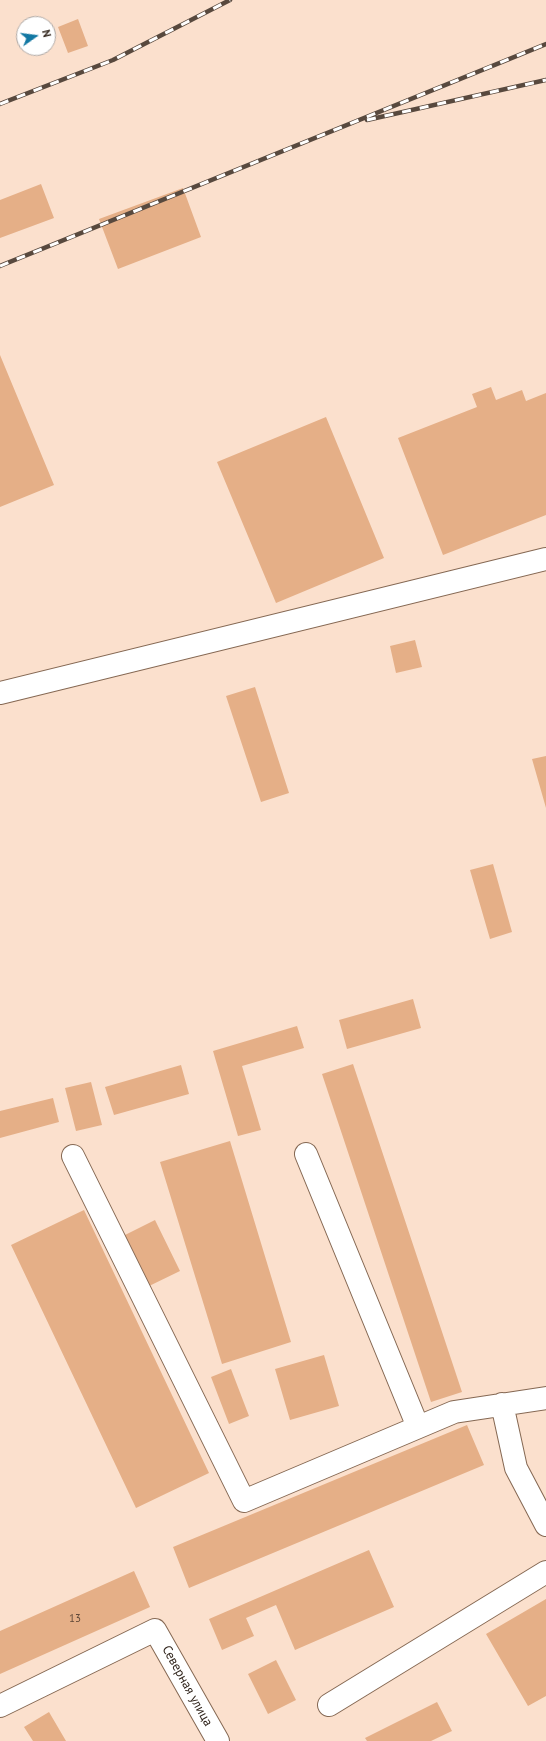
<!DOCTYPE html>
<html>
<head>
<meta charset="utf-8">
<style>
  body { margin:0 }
  #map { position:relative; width:546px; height:1741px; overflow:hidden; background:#fbe0cd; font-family:"PT Sans",sans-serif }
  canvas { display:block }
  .north { position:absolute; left:16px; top:16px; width:40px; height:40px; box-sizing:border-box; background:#fff; border:1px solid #ada8a5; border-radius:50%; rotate:76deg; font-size:11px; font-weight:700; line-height:16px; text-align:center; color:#32261d }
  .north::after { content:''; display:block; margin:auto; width:14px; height:18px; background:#1278a3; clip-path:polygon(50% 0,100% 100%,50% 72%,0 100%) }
</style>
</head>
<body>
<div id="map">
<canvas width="546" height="1741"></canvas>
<div class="north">N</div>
</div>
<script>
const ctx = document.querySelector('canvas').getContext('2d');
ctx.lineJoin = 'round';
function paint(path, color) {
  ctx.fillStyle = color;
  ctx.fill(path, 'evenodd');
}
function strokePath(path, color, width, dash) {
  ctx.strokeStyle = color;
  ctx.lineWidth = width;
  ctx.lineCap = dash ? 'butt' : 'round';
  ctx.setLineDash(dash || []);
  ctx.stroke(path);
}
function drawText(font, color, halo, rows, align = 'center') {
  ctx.font = font + ' "PT Sans",sans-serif';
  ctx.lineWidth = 3;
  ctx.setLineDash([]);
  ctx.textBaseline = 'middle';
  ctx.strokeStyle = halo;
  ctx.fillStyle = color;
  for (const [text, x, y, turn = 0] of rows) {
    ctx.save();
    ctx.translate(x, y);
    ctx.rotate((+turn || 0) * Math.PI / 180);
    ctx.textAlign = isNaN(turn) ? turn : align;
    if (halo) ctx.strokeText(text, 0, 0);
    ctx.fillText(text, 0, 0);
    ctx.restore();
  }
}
const building = new Path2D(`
  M78,19l10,27 -20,7 -10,-26z
  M41,184l13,34 -54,20v-38z
  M183,188l18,49 -83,32 -19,-50z
  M0,355l54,130 -54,22z
  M491,387l5,13 26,-10 4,11 20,-8v122l-103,40 -45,-117 79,-31 -5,-13z
  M326,417l58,141 -108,45 -59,-141z
  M415,640l7,27 -26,6 -6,-27z
  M255,687l34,106 -28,9 -35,-106z
  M546,756v52l-14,-49z
  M493,864l19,68 -22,7 -20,-69z
  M413,999l8,29 -74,21 -8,-29z
  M297,1026l7,22 -62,18 19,64 -23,6 -25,-85z
  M353,1064l109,328 -31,10 -109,-328z
  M181,1065l8,29 -75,21 -9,-28z
  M91,1082l11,43 -26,6 -11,-43z
  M53,1098l6,24 -59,16v-27z
  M230,1141l61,201 -69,22 -62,-202z
  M84,1210l125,263 -73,35 -125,-263z
  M155,1220l25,51 -35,17 -24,-51z
  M324,1355l15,51 -49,14 -15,-51z
  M231,1369l18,47 -20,8 -18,-47z
  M467,1425l17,40 -295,123 -16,-41z
  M369,1550l25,57 -99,43 -19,-45 -30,13 8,18 -32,14 -13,-31z
  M134,1571l16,36 -150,67v-43z
  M546,1599v97l-18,10 -42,-72z
  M276,1660l20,40 -28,14 -20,-40z
  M437,1702l15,29 -21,10h-64l-2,-3z
  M49,1712l17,29h-33l-9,-14z`);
const minor = new Path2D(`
  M0,693l546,-134
  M306,1154l112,273
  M73,1156l171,345 210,-89 92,-14
  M502,1404l14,64 30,57
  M329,1705l217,-133
  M0,1706l155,-76 63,111`);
const rail = new Path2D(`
  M0,104l113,-44 117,-60
  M367,120l179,-40
  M0,266l546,-222`);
const numberNames = [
  ["13",75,1619]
];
const streetNames = [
  ["Северная улица",187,1686,61]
];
paint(building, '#e5af87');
strokePath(minor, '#856853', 24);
strokePath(minor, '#fff', 22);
strokePath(rail, '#58493e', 4.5);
strokePath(rail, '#fff', 3, [9]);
drawText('11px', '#5f4838', null, numberNames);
drawText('13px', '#32261d', '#fff', streetNames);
</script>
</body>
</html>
